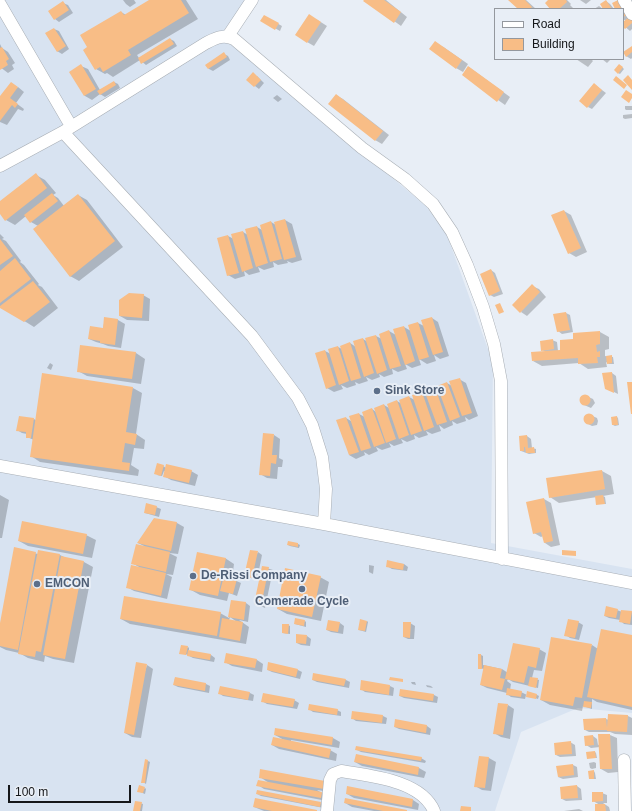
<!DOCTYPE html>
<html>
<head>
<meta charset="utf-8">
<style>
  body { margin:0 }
  #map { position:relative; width:632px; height:811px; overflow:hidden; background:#e8eef6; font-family:Helvetica,sans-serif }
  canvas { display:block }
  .legend { position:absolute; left:494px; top:8px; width:130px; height:52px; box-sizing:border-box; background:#e8eef6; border:1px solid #94989e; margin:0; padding:5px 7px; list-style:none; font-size:12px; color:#15171a }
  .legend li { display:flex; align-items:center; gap:8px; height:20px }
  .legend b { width:20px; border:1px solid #94989e }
  .scale { position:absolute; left:8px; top:785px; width:123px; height:18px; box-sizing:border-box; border:2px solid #15171a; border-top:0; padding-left:5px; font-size:12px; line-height:14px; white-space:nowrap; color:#15171a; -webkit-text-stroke:3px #e8eef6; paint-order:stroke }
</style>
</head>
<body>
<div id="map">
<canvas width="632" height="811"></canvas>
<ul class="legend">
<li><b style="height:5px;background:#fff"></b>Road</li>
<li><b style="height:11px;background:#f8bd86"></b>Building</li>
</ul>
<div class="scale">100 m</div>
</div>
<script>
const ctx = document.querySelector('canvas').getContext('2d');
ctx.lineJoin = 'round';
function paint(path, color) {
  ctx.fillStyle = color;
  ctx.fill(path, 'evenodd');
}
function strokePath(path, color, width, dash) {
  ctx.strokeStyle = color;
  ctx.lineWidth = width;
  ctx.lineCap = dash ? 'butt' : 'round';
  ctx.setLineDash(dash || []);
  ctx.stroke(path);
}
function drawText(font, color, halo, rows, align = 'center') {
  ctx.font = font + ' Helvetica,sans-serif';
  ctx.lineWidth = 4;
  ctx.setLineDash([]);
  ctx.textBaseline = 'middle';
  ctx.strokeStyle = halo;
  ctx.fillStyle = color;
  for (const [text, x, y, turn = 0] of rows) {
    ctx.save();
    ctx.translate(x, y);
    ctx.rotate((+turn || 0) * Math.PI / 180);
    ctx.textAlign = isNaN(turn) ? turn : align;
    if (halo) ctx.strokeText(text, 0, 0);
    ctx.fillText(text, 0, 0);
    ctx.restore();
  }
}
const built = new Path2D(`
  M0,0h247l-26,35 205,171 21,29 46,128 -2,180 141,26v144l-54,-5 -57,24 -26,79h-495z`);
const shadow = new Path2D(`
  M123,0h11l2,3 -6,4 -4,-3z
  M151,0h35l12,19 -61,36 2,3 31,-19 4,2 3,5 -31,19 -6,-5 -27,17 -6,-4 -2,1 -9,-5 25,-57 5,3z
  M365,0h21l21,17 -6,9z
  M510,0h16l10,9h-17z
  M550,0h17l4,4 -1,1 4,4h-23z
  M580,0h11l-5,4z
  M620,0l12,19v10l-2,2 -7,-6v-2l3,-2 -3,-2v-10h-7z
  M606,1l4,3 4,5h-9z
  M63,3l5,2 5,8 -14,9 -4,-3z
  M599,6l4,3h-9z
  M264,16l18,10 -2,5 -18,-10z
  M316,19l11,7 -13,20 -7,-4z
  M54,29l5,2 10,18 -7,5 -5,-3 -10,-18z
  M0,44l2,4 6,4 7,11 -3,2 2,4 -6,4 -8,-6z
  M442,46l26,18 -5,8 -7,-4z
  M632,47v11l-1,1 -5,-3z
  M224,54l4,2 2,4 -17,11 -4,-2 -3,-4z
  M576,59h15l2,2 -5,6z
  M602,59h9l-4,4z
  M81,66l7,3 12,21 14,-8 4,2 2,4 -15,9 -5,-3 -8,6 -7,-4 -15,-24z
  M621,66l3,3 -4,5 -2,-1z
  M469,67l41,30 -5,8 -42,-30z
  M257,76l7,7 -5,6 -4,-3z
  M594,84l12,9 -14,16 -4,-2z
  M18,87l6,5 -8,11 8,6 -1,2 -5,-2 -11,16 -7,-3v-24z
  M277,95l5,4 -4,3 -5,-4z
  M336,95l7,4 46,36 -7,9 -7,-4z
  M625,106h7v4h-6l-1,-1z
  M632,114v4l-7,1 -2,-1v-3z
  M36,175l9,5 11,13 -3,2 5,3 6,8 14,-11 9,5 36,47 -44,34 -9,-5 -32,-50 -7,-4 -5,-6 -11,9 -9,-5 -6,-8v-9z
  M564,211l7,4 16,37 -11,5 -7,-4z
  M285,220l7,4 10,36 -10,3 -5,-2 1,2 -10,2 -5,-3 1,5 -10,3 -6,-3 2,5 -11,3 -5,-4 1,5 -10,3 -7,-4v-39l6,3 9,-7 5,3 9,-8 5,3 9,-8 5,3z
  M0,234l4,4 -2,1 4,2 15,20 -1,1 4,3 15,19 -1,1 4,2 16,21 -24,19 -34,-21z
  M491,270l4,3 8,21 -9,3 -4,-2z
  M532,286l7,3 7,8 -19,19 -6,-4z
  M143,295l7,4 -1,22 -22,-1 -7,-4z
  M566,313l4,2 3,17 -11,2 -4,-3z
  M105,318l13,2 7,4 -4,24 -13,-2 -5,-2 -7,-2 -7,-3 14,-10z
  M432,318l6,4 11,34 -9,3 -6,-4 2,6 -9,3 -8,-5 2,6 -9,3 -7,-4 2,5 -9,3 -6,-3 1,5 -9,3 -5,-3 1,3 -8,3 -6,-3 2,4 -9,3 -4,-2 1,3 -9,3 -6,-3 2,4 -9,3 -7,-4 -2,-37 6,3 7,-7 4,2 8,-6 6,4 7,-8 5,3 8,-6 6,3 7,-8 7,4 8,-8 7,4 7,-8 6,3z
  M600,332l9,5v12l-4,1v6l8,1 1,7h-5l-3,-2 1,5 -19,2 -9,-6 -37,3 -9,-5 13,-9 -4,-2 10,-10 5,2 1,9h3l14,-11z
  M136,353l9,6 -4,25 -54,-8 -9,-5z
  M50,363l3,2 -2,5 -4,-2z
  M612,373l4,3 2,18 -12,-6 -2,-14z
  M459,379l7,4 12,33 -9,4 -4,-3 1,4 -9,3 -5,-3 1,4 -9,4 -5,-4 2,6 -9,3 -6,-3 2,4 -9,3 -5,-3 1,4 -8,3 -6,-3 2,4 -9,3 -5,-3 2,4 -9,3 -6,-3 2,4 -9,4 -5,-3 1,3 -9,4 -7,-4 -3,-37 5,3 8,-7 6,3 7,-8 4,3 8,-7 5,3 8,-7 5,3 7,-7 6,3 7,-7 5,3 7,-8 6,3 7,-8 5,3z
  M133,388l9,5 -6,41 9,6 -1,9 -10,-1 -3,17 8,5 -1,6 -98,-14 -9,-6 3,-16 -7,-3v-3l-5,-1 -5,-3 17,-11 3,2z
  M584,395l9,4 2,4 -4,5 -7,-3 -3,-4v-3z
  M588,414l9,4 1,3 -1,4 -5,1 -4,-2 -3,-5v-3z
  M617,417l1,1 1,7 -4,1 -2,-1z
  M274,435l6,4 -1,19 4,2 -1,7h-4l-1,12 -10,-1 -7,-4z
  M527,436l4,3 1,9 4,1v4l-7,1 -8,-3z
  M163,466l3,2 25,3 7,4 -3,11 -24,-6 -7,-4 2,-4 -2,-1 -2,5 -5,-1z
  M602,471l9,5 3,18 -11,2 2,1 1,7h-9v-7l-38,6 -9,-6 -3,-18z
  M0,495l9,5 -7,38h-2z
  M544,499l7,4 9,42 -9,2 -6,-4 -2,-7 -2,1 -7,-4z
  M156,507l5,2 -2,8 -14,-4z
  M154,519l23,4 7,4 -6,27 -9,-1 8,4 -4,18 -7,-1 6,3 -5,22 -33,-8 -7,-4 12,-20 -7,-4 12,-17 -6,-3z
  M86,535l10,5 -4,18 -64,-12 -9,-5z
  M289,542l9,2 2,1 -1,3 -9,-2 -2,-1z
  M15,549l23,5 22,1 6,3 18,4 9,5 -19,96 -21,-4 -8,-3 -1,6 -16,-4 -9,-5 -13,-3 -6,-3v-19z
  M258,552l4,3 -5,25 -12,-4z
  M225,558l9,6 -2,15 9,4 -4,13 -8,-3 -2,8 -27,-6 -9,-5z
  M388,562l16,2 4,3 -1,4 -15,-2 -5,-3z
  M369,565l5,1 -1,8 -4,-2z
  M263,567l10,3 -8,38 -9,-4z
  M320,577l9,5 -8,39 -34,-7 -9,-5z
  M232,601l14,2 4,3 -2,16 -9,-2 10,7 -3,17 -116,-20 -9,-5 99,-6 9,5zM230,617l7,5 -8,-2z
  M617,610l5,2v-1l10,1v13l-8,-1 -4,-4 -11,-2 -4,-2z
  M305,621l1,1v5l-11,-3z
  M367,621l1,1 -2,10 -7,-2z
  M578,622l5,3 -4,15 -9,-2 -4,-3z
  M340,623l4,3 -1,8 -12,-2 -4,-2z
  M410,623l5,3 -1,13h-6l-4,-2z
  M288,625l2,1v8l-7,-1z
  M307,636l4,3 -1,7 -9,-1 -4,-2z
  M632,636v74l-35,-8 -5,-3v10l-9,-3 -1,5 -32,-6 -9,-5 51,-55 6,4z
  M188,647l1,1v3l22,4 4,3 -1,4 -21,-4 -11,-6z
  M539,649l7,4 -4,18 -8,-1 -2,8 7,2 -1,8 -25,-6 -5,-3 -1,2 4,3 -1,6 11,2 6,3 1,-2 9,2 2,1 -1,3 -12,-4 -1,4 -14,-2 -4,-3v-1l-20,-5 -6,-3 3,-16 -5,-1 2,-13 2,1v9l19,4 6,4z
  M257,660l6,4 -1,8 -30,-6 -7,-4z
  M147,665l6,4 -12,69 -9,-1 -7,-4z
  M268,670h30l4,2 -2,7 -28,-7z
  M175,678l31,6 4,2 -1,7 -31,-6 -4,-2z
  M313,680h33l4,2 -1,6 -32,-6z
  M411,682h4l1,3 -4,-1z
  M426,685l5,1 2,2 -6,-1z
  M390,686l4,2 -1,8 -28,-4 -4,-3z
  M401,690l33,5 4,2 -1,6 -33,-5 -4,-2z
  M219,693h31l4,2 -1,6 -30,-5z
  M294,700l5,3 -2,6 -30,-5 -5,-3z
  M508,705l6,4 -4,30 -9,-2 -7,-4z
  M309,709l28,1 4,2v4l-28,-4z
  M352,712l31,4 4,2 -1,6 -30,-3 -4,-3z
  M628,716l4,2v17l-17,-1 -5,-2h-21l-4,-2 -1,-11h22l3,1z
  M427,726l4,3 -1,6 -31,-6 -4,-2z
  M276,729l57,9 7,4 -1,6 -48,-8v2l39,8 7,4 -1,7 -57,-12 -7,-4 12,-5 -9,-5z
  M610,735l7,3 1,34 -10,1 -7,-4 -1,-22 -9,1 -5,-3 -1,-8 8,-1 4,3 1,6 2,-1z
  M570,742l5,3 1,11 -16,1 -4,-2z
  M357,750l64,8 5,3 -1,2 -64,-11z
  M595,752l1,1 1,5h-9z
  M357,756l62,12 7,4 -2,6 -62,-12 -7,-4z
  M480,757l9,1 7,4 -5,29 -9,-1 -7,-4z
  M146,760l4,2 -4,22 -3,-2z
  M594,762l2,1v5l-4,1 -2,-1 -1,-5z
  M573,765l4,2 1,10 -15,2 -5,-2z
  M594,771l1,2 1,6h-5l-1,-1z
  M260,777l65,5 5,10 -13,-2 11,7 -1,4 -63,-12 -6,-4 11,-2z
  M577,786l4,3 1,11 -16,1 -4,-2z
  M145,788l1,1 -1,5 -5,-2z
  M602,793l5,2v8h-4l6,4 1,4h-14l4,-6 -7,-4z
  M257,794l63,9 5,3 -1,2 -63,-12z
  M347,794l66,6 6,4 -1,6 -64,-12z
  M136,802l7,2 -1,7h-6z
  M345,803l60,8h-31l-22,-4z
  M254,807l61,4h-51z
  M579,809l4,2h-19z`);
const building = new Path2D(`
  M149,0h32l8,13 -61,37 3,5 -28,17 -3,-5 -5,3 -12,-20 4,-3 -7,-12 41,-24 3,4z
  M364,0h20l17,12 -7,11 -31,-22z
  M508,0h17l7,7 -2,2h-12z
  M548,0h18l1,2 -8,7h-9l-5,-6z
  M606,0l6,9h-9l-3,-5z
  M618,0l11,14 -6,3v-8h-8l-3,-6z
  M63,1l6,9 -15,10 -6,-9z
  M309,14l12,8 -14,21 -12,-8z
  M264,15l15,8 -4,7 -15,-9z
  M630,16l2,3v4l-7,6 -2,-2v-5z
  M54,28l12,18 -9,6 -12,-19z
  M170,38l4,6 -33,20 -3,-6z
  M435,41l27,19 -6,9 -27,-20z
  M632,46v6l-6,5 -3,-5z
  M2,47l7,12 -3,2 2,4 -8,5v-22z
  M224,52l3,5 -19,12 -3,-4z
  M81,64l15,25 -12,7 -15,-24z
  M619,64l4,3 -5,7 -4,-4z
  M468,66l36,26 -7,10 -35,-27z
  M253,72l8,8 -7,7 -8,-7z
  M628,75l4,5v10l-9,-10z
  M616,76l11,9 -3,4 -11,-9z
  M114,81l2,4 -16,10 -3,-4z
  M11,82l7,5 -8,11 8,6 -3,4 -3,-3 -12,16v-25z
  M594,83l8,7 -15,18 -8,-7z
  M626,90l6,4v4l-3,5 -8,-6z
  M336,94l47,37 -8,10 -47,-37z
  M36,173l11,15 -42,33 -5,-7v-13z
  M52,193l6,8 -28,22 -6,-8z
  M78,194l37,47 -45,36 -37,-48z
  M564,210l17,38 -13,6 -17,-39z
  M285,219l11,38 -12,3 -10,-38z
  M271,221l11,38 -12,3 -10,-37z
  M257,226l11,37 -12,4 -11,-38z
  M243,231l10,37 -11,4 -11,-38z
  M228,235l11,38 -12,3 -10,-38z
  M0,239l13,17 -13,9z
  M15,258l16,21 -31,24v-32z
  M491,269l9,22 -11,5 -9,-22z
  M33,281l17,21 -26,20 -24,-14v-2z
  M532,284l8,8 -20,21 -8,-8z
  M129,293l15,1 -2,24 -23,-2v-16z
  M500,303l4,9 -5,2 -4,-9z
  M566,312l4,18 -13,2 -4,-18z
  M104,317l14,2 -3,26 -15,-2v-2l-12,-2 2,-13 13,2z
  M432,317l11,35 -10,3 -12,-35z
  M418,322l11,35 -10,3 -11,-35z
  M404,326l11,35 -10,4 -12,-36z
  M389,330l12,36 -11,3 -11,-35z
  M600,331v13l-4,1 1,7 3,-1v6h-3l1,6 -20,1v-6l-46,3 -1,-9 29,-2v-10l13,-1v-6z
  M376,335l11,35 -10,4 -12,-36z
  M363,338l11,35 -10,4 -11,-36z
  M553,339l1,10 -13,2 -1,-10z
  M350,342l11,36 -10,3 -11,-35z
  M80,345l56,7 -4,27 -55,-7z
  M338,346l11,35 -10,4 -11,-36z
  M325,350l11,35 -10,4 -11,-36z
  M612,355v8l-5,1 -1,-8z
  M612,372l2,21 -9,-4 -3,-16z
  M42,373l91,14 -7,45 11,2 -2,11 -10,-2 -3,19 8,1 -1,8 -99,-14z
  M460,378l12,35 -10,3 -13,-35z
  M447,382l13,35 -10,4 -13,-35z
  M627,382h5v32h-1z
  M435,387l12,35 -10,3 -13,-35z
  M422,392l12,35 -10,4 -12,-36z
  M579.5 400a5.5 5.5 0 1 1 11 0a5.5 5.5 0 1 1-11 0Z
  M409,396l13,35 -11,4 -12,-35z
  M397,400l12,35 -10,4 -12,-35z
  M384,404l12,35 -10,4 -12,-35z
  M372,408l13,35 -11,4 -12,-35z
  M359,413l12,35 -10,3 -12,-35z
  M583.5 419a5.5 5.5 0 1 1 11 0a5.5 5.5 0 1 1-11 0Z
  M19,416l15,2 -3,20h-5v-6l-10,-1z
  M617,416l1,9h-6l-1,-8z
  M346,417l13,35 -10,3 -13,-35z
  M263,433l11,1 -2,21h5l-1,9 -5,-1 -1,13 -11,-1z
  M527,435l1,13 6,-1 1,6h-9l-1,-6h-1v4h-4l-1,-15z
  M157,463l7,2 -3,11 -7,-2z
  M166,464l26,6 -3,13 -26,-6z
  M602,470l3,19 -56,9 -3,-20z
  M603,495l2,9 -9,1 -1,-9z
  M544,498l9,43 -9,2 -3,-11 -8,2 -7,-32z
  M146,503l11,3 -2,9 -11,-2z
  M154,518l23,4 -6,29 -34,-8z
  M22,521l65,13 -4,20 -65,-13z
  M288,541l10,2v4l-11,-2z
  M136,544l34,8 -4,20 -35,-8z
  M14,547l22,5 -18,98 -18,-4v-23z
  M38,550l22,4 -19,98 -5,-1 -1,6 -17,-3z
  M250,550l8,1 -6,27 -8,-2z
  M562,550l14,1v5l-14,-1z
  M197,552l29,6 -8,38 -29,-6z
  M61,556l23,5 -19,98 -22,-4z
  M387,560l17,4 -1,6 -17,-3z
  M131,565l35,8 -5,23 -35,-8z
  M262,566l7,1 -8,39 -7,-2z
  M285,568l36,8 -9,41 -35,-8z
  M224,576l13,3 -4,15 -13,-3z
  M124,596l97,16 -4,24 -97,-17z
  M231,600l15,2 -2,18 -16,-3z
  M606,606l12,3 -2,9 -12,-2z
  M621,610l11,1 -2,13 -11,-2z
  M222,618l21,4 -3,19 -21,-4z
  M295,618l10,2 -1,6 -10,-2z
  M360,619l7,2 -2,10 -7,-1z
  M568,619l11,2 -4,17 -11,-2z
  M328,620l12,2 -2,10 -12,-2z
  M403,622h8l-1,16 -7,-1z
  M282,624h7l-1,10 -6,-1z
  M601,629l31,6v72l-45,-10z
  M296,634l11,1 -1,9 -10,-1z
  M551,637l41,7 -10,54 -7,-1 -2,9 -33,-6z
  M513,643l27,5 -4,20 -8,-2 -4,17 -19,-4z
  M181,645l7,1 -2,9 -7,-1z
  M188,650l23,4 -1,6 -23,-4z
  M226,653l31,6 -2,9 -31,-5z
  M478,654h3l1,15h-4z
  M136,662l11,2 -13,71 -10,-2z
  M268,662l30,7 -2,8 -29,-7z
  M484,665l18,4 -2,9 5,1 -3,11 -22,-5z
  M313,673l33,6 -2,7 -32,-6z
  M175,677l31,6 -1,8 -32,-6z
  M390,677l13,2v3l-14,-2z
  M530,677l8,1 -2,10 -8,-2z
  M361,680l29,5 -1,10 -29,-5z
  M220,686l30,6 -2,8 -30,-6z
  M507,688l15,3 -1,6 -15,-2z
  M400,689l34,5 -1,7 -34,-5z
  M527,691l10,3 -1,5 -10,-2z
  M263,693l32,6 -2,8 -32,-5z
  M584,701l8,1 -1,6 -8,-1z
  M498,703l10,1 -5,31 -10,-1z
  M309,704l29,5 -1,6 -29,-5z
  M352,711l31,4 -1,8 -31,-4z
  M608,714l20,1 -1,17 -20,-1v-1h-23l-1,-11 23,-1 1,10z
  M395,719l32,6 -1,8 -32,-6z
  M275,728l58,9 -1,8 -58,-10z
  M598,734h12l2,35h-12z
  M593,735l1,10 -9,1 -1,-10z
  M273,737l58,12 -2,9 -58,-13z
  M571,741l1,13 -17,1 -1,-12z
  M356,746l66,11 -1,4 -66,-11z
  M595,751l1,7 -9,1 -1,-7z
  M356,754l63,13 -1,8 -64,-13z
  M479,756l10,1 -4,31 -11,-1z
  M145,759l3,1 -3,23h-4z
  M573,764l1,11 -16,2 -2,-11z
  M260,769l65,12 -1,8 -65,-11z
  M594,770v9h-5l-1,-8z
  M258,780l64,12 -1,6 -65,-12z
  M139,785l6,2 -2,6 -6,-1z
  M577,785l1,13 -17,1 -1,-12z
  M347,786l66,13 -1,8 -66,-13z
  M257,790l64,12 -1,5 -64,-13z
  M592,792h11v9l-11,1z
  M255,798l62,12v1h-45l-19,-4z
  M345,798l62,12v1h-24l-39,-8z
  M135,801l7,1 -2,9h-7z
  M595,804h10l1,7h-11z
  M461,806l10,1v4h-11z`);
const minor = new Path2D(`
  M624,0l8,14
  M0,4l71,122
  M228,36l24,-36
  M63,132l189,204 46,62 14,27 10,32 4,32 -2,35
  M0,166l63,-34 143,-89c10,-5 17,-9 28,-4l128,109 43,31 28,25 19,28 15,33 16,42 11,37 7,37 1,178
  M0,466l324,58 308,59
  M624,760l1,51
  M327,811l3,-31 3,-6 8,-3c29,5 80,9 93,40`);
const markers = [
  [377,391,4,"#5c6f8a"],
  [193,576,4,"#5c6f8a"],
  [37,584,4,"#5c6f8a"],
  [302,589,4,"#5c6f8a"]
];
const serviceNames = [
  ["Sink Store",385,391],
  ["De-Rissi Company",201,576],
  ["EMCON",45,584],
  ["Comerade Cycle",302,602,"center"]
];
paint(built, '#d8e3f1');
paint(shadow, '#0003');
paint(building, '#f8bd86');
strokePath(minor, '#a8aeb5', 13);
strokePath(minor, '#fff', 12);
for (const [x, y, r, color] of markers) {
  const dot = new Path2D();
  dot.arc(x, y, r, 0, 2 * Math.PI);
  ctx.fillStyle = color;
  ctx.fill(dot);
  strokePath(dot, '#e8eef6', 1.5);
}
drawText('bold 12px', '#4e5e75', '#e8eef6', serviceNames, 'left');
</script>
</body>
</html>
